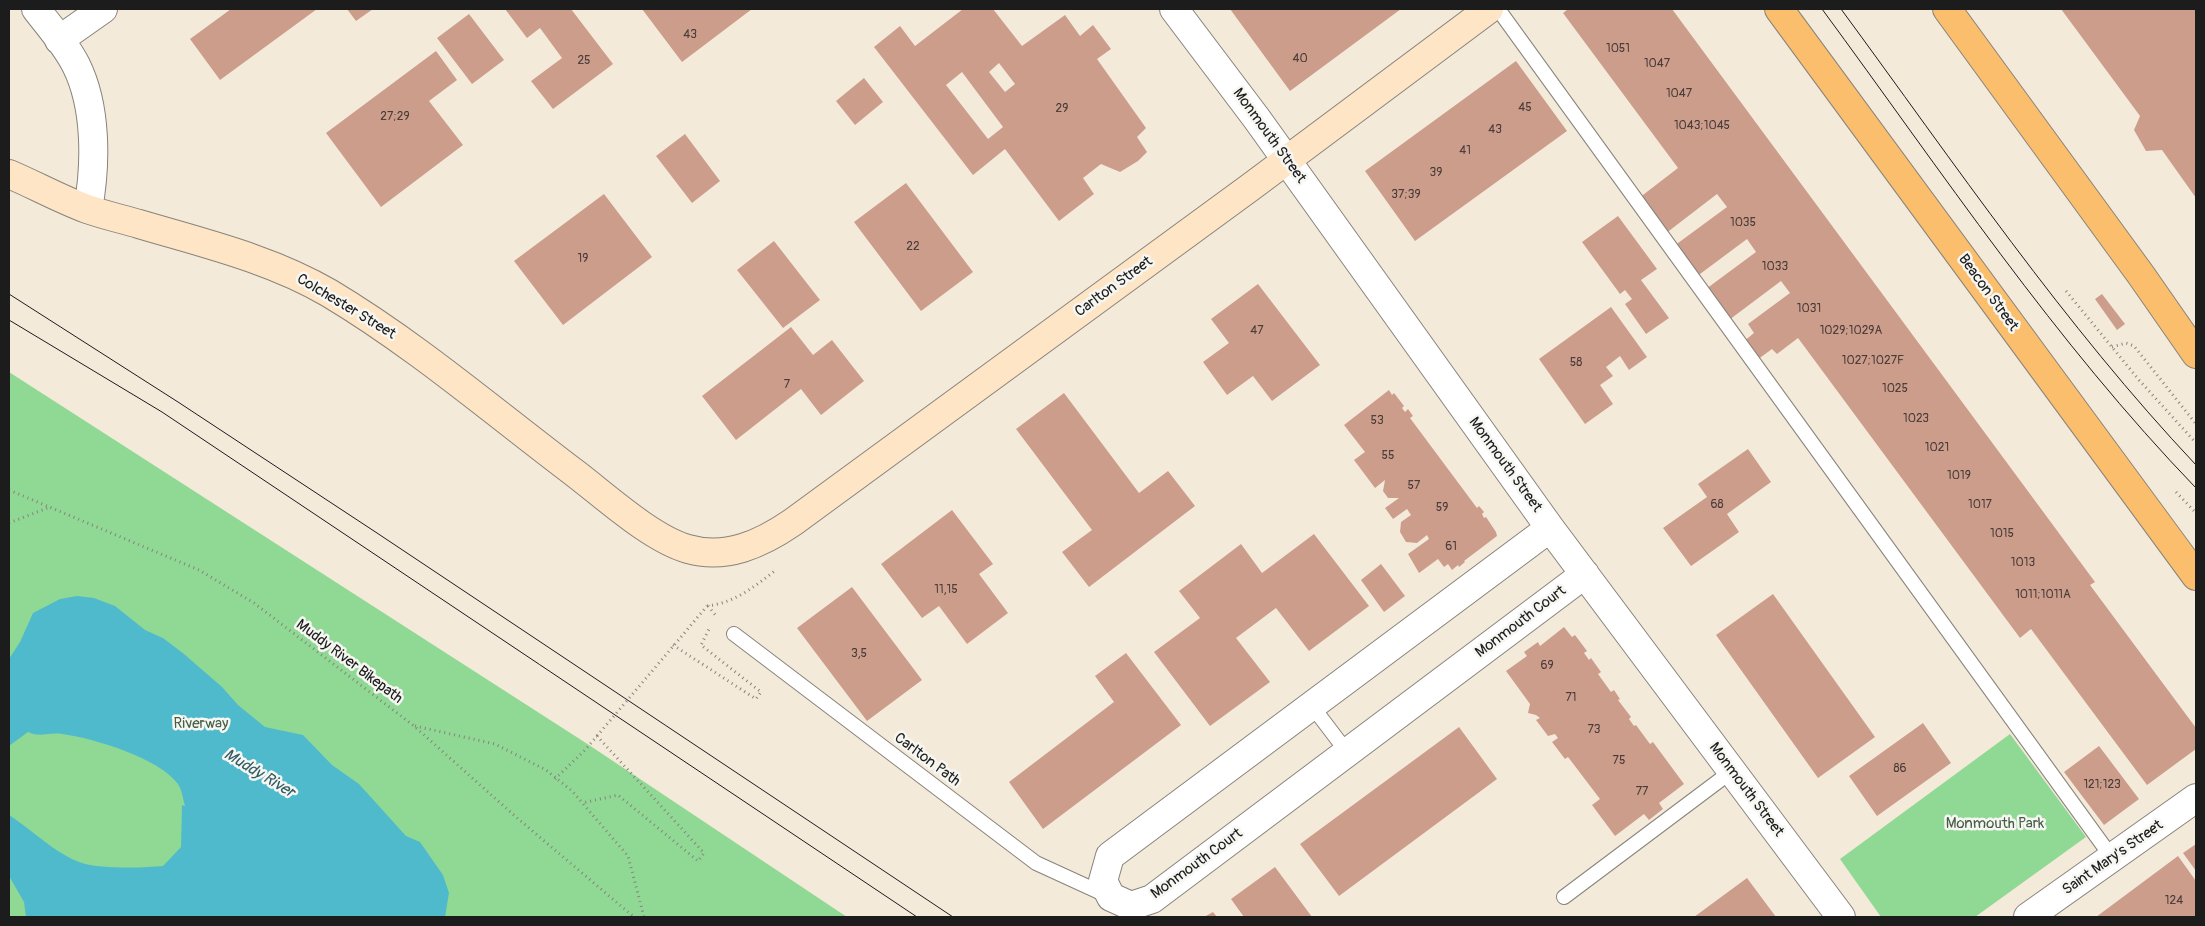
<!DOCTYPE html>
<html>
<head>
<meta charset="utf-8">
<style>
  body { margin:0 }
  #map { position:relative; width:2205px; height:926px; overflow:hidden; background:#f4eada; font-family:Pangolin,sans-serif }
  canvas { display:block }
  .frame { position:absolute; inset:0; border:10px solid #1c1c1c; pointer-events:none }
</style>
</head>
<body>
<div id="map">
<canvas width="2205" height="926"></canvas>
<div class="frame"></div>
</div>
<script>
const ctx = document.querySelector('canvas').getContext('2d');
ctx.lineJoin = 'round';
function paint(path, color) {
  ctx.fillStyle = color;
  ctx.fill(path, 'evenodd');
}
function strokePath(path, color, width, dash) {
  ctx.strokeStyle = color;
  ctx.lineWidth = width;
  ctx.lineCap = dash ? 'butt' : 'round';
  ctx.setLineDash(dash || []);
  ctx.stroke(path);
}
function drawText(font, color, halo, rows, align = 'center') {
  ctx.font = font + ' Pangolin,sans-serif';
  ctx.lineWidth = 5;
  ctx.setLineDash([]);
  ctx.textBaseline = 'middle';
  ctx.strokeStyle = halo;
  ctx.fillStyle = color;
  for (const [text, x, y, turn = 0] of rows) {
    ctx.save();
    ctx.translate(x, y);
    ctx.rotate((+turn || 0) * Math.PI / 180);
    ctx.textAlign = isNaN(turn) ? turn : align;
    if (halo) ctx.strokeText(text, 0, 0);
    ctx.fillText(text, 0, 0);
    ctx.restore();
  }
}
const green = new Path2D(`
  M9,372l580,373 258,172h-838z
  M2010,734l76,103 -111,80h-94l-41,-58z`);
const water = new Path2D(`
  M77,596l17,2 21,8 30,24 18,8 21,16 38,33 16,18 27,22 38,8 29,30 27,19 47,52 14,6 23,33 6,18 -4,24h-419l-2,-15 -15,-26v-61c22,14 48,40 73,48 19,6 61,5 81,3l18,-19 1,-42 3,1c-2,-7 -3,-16 -7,-22 -19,-26 -85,-46 -116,-50 -13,-2 -22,4 -34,-2l-19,14v-87l11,-17 13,-29 27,-14z`);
const building = new Path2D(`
  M231,9h86l-97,71 -30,-41z
  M347,9h26l-17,12z
  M505,9h66l42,55 -60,45 -22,-28 31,-23 -22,-30 -13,10z
  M642,9h110l-70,53z
  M963,9h30l29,37 43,-31 15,21 13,-11 18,24 -14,10 49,69 -9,9 10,15 -9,9 -18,11 -19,-8 -18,14 11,16 -35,27 -54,-72 -32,26 -99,-128 26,-21 15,20zM999,63l16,21 -10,8 -16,-20zM962,72l41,55 -15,12 -42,-54z
  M1230,9h171l-111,82z
  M1568,9h104l423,573 -5,3 106,143v21l-49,36 -116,-156 -11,9 -222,-300 -21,16 -5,-5 -15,11 -14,-18 11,-9 -6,-9 42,-31 -9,-12 -52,39 -23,-31 50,-37 -9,-13 -51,38 -22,-31 53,-39 -10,-13 -52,40 -26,-36 39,-30 -115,-155z
  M2061,9h135v189l-34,-48 -16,1 -12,-21 6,-14z
  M469,14l35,46 -32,24 -35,-46z
  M436,51l21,29 -28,21 34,44 -82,62 -55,-74z
  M1516,61l51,70 -152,110 -50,-70z
  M864,78l19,24 -28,23 -19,-24z
  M685,134l35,47 -28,22 -36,-47z
  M906,183l67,89 -52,39 -67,-89z
  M604,194l48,63 -89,68 -49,-64z
  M1618,216l39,53 -16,11 28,38 -23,16 -21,-30 7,-5 -7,-9 -5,4 -38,-52z
  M774,241l46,59 -37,28 -46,-58z
  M1258,284l62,81 -48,36 -19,-25 -26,19 -24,-33 26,-19 -18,-24z
  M2102,294l23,30 -8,6 -22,-31z
  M1611,307l36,50 -18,13 -9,-14 -14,11 7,9 -13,9 13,19 -28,20 -46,-65z
  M791,327l22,28 19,-15 32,41 -43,34 -20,-26 -65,51 -34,-44z
  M1389,390l3,5 2,-2 10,13 -2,2 3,4 3,-3 5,7 -3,2 67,90 2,-2 5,6 -2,2 2,4 2,-1 10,15 1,4 -33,25 1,1 -6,5 -1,-2 -6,5 -4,-6 -4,3 -6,-8 -19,14 -11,-19 21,-15 -2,-4 -10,8 -11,-1 -6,-10 1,-10 10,-7 -4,-6 -14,10 -8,-11 14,-10h-11l-5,-7 2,-11 -10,8 -21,-28 11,-8 -21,-27z
  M1064,393l75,100 29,-22 27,35 -106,81 -27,-35 30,-22 -76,-101z
  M1748,449l23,33 -44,32 12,18 -48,34 -28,-38 44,-31 -9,-13z
  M952,510l41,54 -14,10 29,39 -41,31 -28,-38 -17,12 -41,-54z
  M1314,534l55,72 -60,45 -33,-43 -40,30 34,44 -60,44 -56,-74 46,-34 -21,-27 62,-47 21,29z
  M1381,564l24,32 -21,16 -23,-32z
  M852,587l70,93 -55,41 -70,-93z
  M1773,594l102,143 -57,41 -102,-143z
  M1564,627l8,10 3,-2 12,16 -3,2 5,7 2,-2 10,14 -3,2 13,18 3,-2 6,9 -2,1 13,17 -2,2 5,7 2,-1 14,19 3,-2 31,42 -25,19 4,6 -14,11 -5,-6 -29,22 -23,-31 8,-6 -32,-42 -3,2 -13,-17 6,-4 -3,-4 -7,2 -12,-16 4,-2 -4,-3 -8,-2 2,-9 -24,-33 21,-15 -3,-4 14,-10 2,4z
  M1126,653l55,72 -138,104 -34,-47 105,-80 -19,-26z
  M1923,723l28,40 -74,53 -28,-40z
  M1459,727l38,52 -158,117 -39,-52z
  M2099,746l40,53 -35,26 -40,-53z
  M2196,844v27l-13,-18z
  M2178,856l18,25v36h-100z
  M1275,867l37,50h-68l-13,-18z
  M1747,878l29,39h-82z
  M1213,912l4,5h-13z`);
const path = new Path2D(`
  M2066,291l73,89 57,63
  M2112,347l14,-4 8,3 62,78
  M9,490l190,80 55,33 160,123 102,91 118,100
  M2176,492l20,21
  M9,523l41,-16
  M707,606c28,-3 48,-20 69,-36
  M708,606l9,11
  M681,637l26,-31
  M673,645l83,54 5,-7 -60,-47 8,-16
  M415,726l80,18 51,26 26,21 56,65 16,61
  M555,779l30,-29 12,-14 107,117 -6,8 -80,-66 -36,8`);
const lane = new Path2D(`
  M1498,9l615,850
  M734,634l302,229 72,33
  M1312,706l35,46
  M1564,897l168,-126`);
const street = new Path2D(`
  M36,9c14,18 30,36 40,56 21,42 20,100 12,144
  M1174,9l83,110 293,409 291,389
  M59,40l44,-31
  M1550,528l-440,328 -7,25 8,16 20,9 21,-7 433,-325
  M2028,917l168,-119`);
const secondary = new Path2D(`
  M9,174c26,11 51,25 78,35 17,6 35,10 52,15 64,19 132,35 190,69 87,52 166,120 247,181 30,23 76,65 112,75 38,11 73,-5 105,-27l459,-336 237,-177`);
const primary = new Path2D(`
  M1779,9l417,567
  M1947,9l194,266 55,79`);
const tram = new Path2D(`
  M1822,9c120,163 233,333 374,479
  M1841,9c114,155 223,316 355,456
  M9,294l169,108 199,131 576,384
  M9,320l153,92 755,505`);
const pathBridge = new Path2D(`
  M597,736l84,-99`);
const numberNames = [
  ["43",690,35],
  ["1051",1618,49],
  ["40",1300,59],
  ["25",584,61],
  ["1047",1657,64],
  ["1047",1679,94],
  ["45",1525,108],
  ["29",1062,109],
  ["27;29",395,117],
  ["1043;1045",1702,126],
  ["43",1495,130],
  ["41",1465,151],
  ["39",1436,173],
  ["37;39",1406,195],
  ["1035",1743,223],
  ["22",913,247],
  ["19",583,259],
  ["1033",1775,267],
  ["1031",1809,309],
  ["47",1257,331],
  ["1029;1029A",1851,331],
  ["1027;1027F",1873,361],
  ["58",1576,363],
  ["7",787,385],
  ["1025",1895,389],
  ["1023",1916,419],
  ["53",1377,421],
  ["1021",1937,448],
  ["55",1388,456],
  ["1019",1959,476],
  ["57",1414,486],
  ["68",1717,505],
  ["1017",1980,505],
  ["59",1442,508],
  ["1015",2002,534],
  ["61",1451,547],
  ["1013",2023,563],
  ["11,15",946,590],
  ["1011;1011A",2043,595],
  ["3,5",859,654],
  ["69",1547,666],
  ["71",1571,698],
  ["73",1594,730],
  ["75",1619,761],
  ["86",1900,769],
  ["121;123",2102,785],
  ["77",1642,792],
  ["124",2174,901]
];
const streetNames = [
  ["Monmouth Street",1269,136,54],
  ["Carlton Street",1114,287,-36],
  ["Beacon Street",1988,293,54],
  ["Colchester Street",346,307,31],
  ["Monmouth Street",1505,465,54],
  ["Monmouth Court",1521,622,-37],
  ["Muddy River Bikepath",349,662,37],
  ["Carlton Path",927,760,37],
  ["Monmouth Street",1746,790,53],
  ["Saint Mary's Street",2113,858,-35],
  ["Monmouth Court",1197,864,-36]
];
const parkNames = [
  ["Riverway",201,724],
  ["Monmouth Park",1995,824]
];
const waterNames = [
  ["Muddy River",259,774,31]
];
paint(green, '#90d994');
paint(water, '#50bacd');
paint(building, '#cd9d8c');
strokePath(lane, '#88837b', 16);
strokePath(street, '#88837b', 30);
strokePath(secondary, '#88837b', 30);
strokePath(primary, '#88837b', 30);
strokePath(path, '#88837b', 3, [1, 4]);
strokePath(lane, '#fff', 14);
strokePath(street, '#fff', 28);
strokePath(secondary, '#fde5c5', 28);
strokePath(primary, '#fabe6d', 28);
strokePath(tram, '#1c1c1c', 1);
strokePath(pathBridge, '#88837b', 3, [1, 4]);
drawText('12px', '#483c38', null, numberNames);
drawText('15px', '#1c1c1c', '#f6f6f2', streetNames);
drawText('15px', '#455e46', '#f6f6f2', parkNames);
drawText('italic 16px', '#315b63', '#f6f6f2', waterNames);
</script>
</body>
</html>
